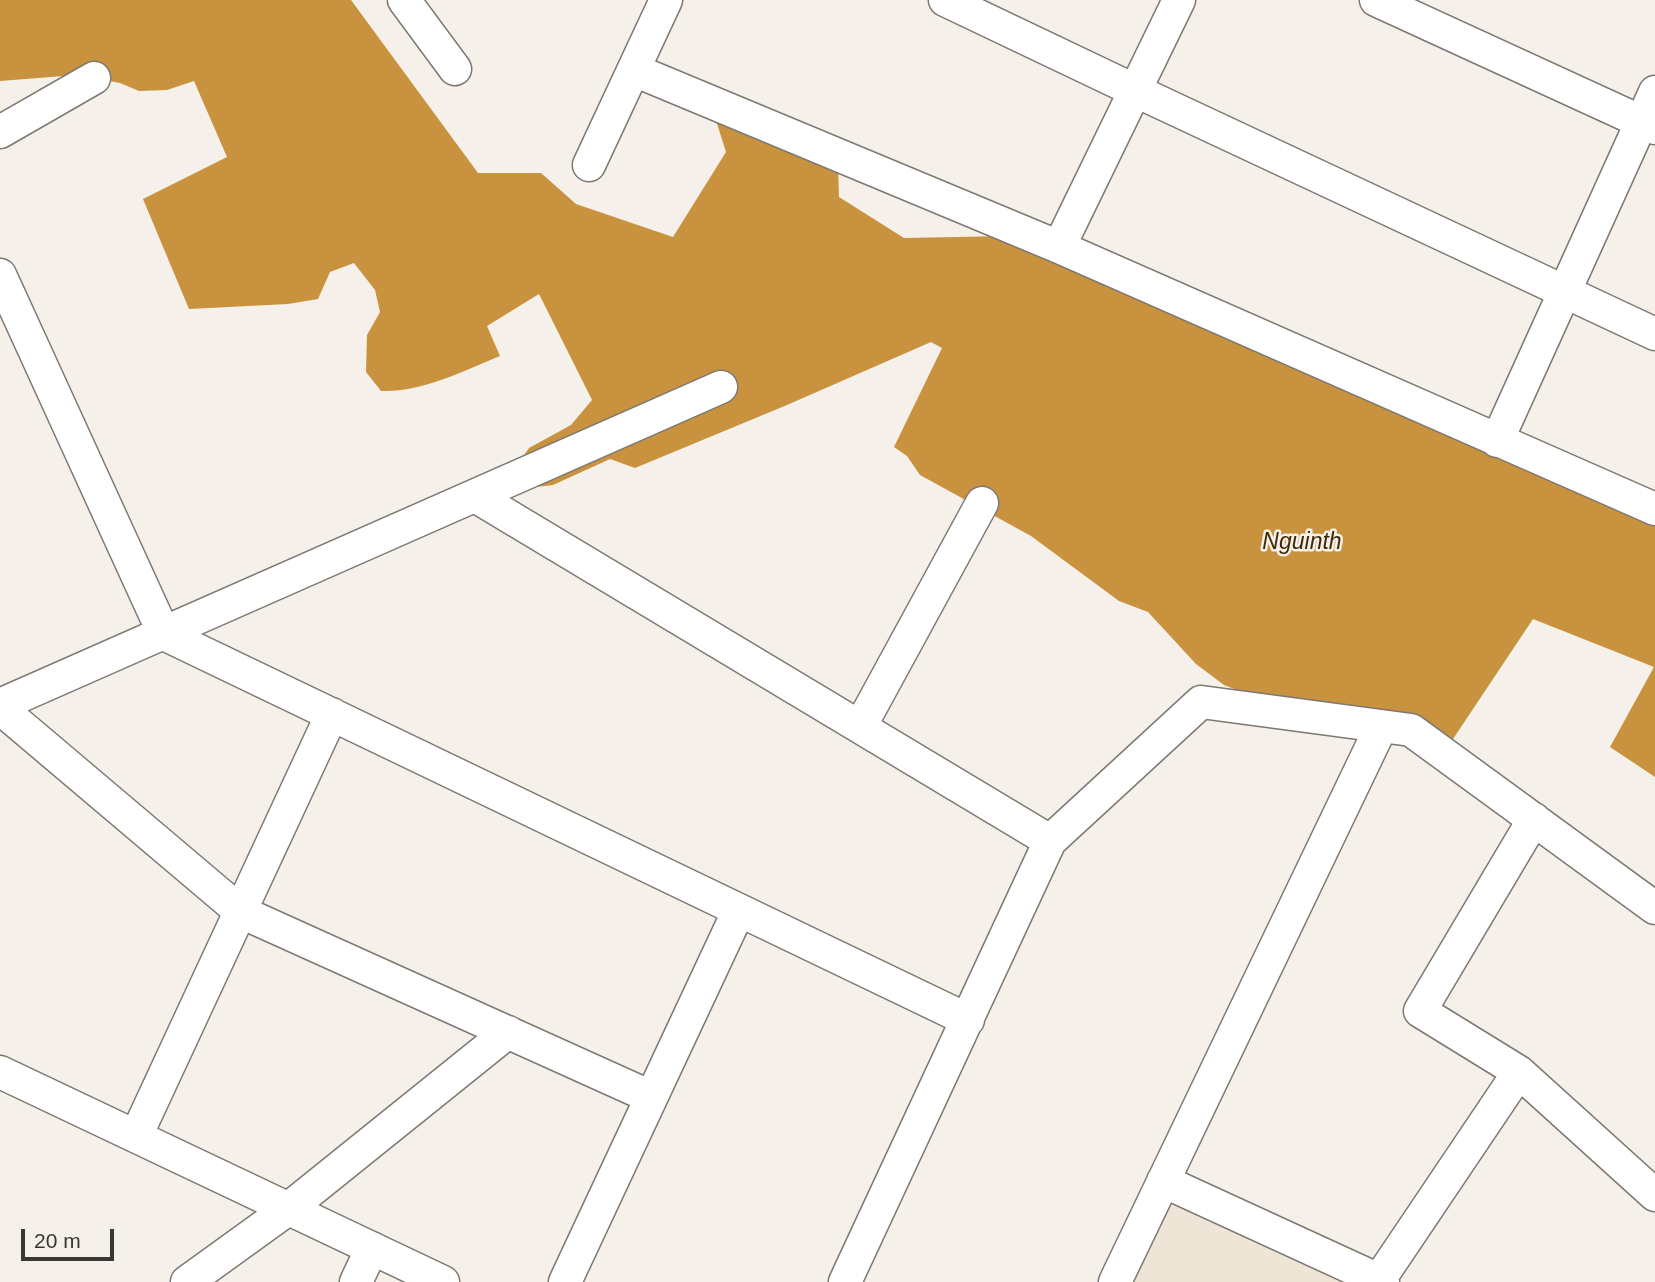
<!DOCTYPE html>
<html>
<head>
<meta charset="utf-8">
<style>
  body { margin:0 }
  #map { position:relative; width:1655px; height:1282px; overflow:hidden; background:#f5f0e9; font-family:Arial,sans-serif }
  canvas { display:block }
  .scale { position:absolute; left:21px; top:1229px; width:93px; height:32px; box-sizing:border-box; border:4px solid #393734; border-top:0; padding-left:9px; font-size:21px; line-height:24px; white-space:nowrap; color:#393734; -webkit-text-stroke:5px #f5f0e9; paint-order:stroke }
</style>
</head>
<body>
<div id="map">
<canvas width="1655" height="1282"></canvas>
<div class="scale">20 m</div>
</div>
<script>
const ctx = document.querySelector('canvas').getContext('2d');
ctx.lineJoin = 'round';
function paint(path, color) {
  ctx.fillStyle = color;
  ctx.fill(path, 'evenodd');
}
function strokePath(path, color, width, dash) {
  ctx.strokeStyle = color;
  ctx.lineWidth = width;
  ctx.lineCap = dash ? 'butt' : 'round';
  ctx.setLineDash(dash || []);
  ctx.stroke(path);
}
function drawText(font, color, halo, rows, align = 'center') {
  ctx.font = font + ' Arial,sans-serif';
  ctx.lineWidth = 5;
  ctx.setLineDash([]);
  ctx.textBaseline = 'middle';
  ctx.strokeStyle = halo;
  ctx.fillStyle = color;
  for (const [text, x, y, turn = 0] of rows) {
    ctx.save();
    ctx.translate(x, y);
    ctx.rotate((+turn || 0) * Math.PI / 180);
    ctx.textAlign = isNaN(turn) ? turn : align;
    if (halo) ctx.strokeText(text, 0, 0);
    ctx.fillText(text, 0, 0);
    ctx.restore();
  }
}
const built = new Path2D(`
  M1168,1203l175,79h-214z`);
const water = new Path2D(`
  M0,0h351l127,173h63l35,31 97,33 53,-85 -13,-41 125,53 1,33 65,41 104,-2 647,288v253l-45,-30 44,-80 -121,-48 -84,126 -187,-45 -38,-15 -28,-21 -48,-52 -29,-11 -88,-65 -111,-61 -13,-19 -13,-9 48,-99 -11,-6 -144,63 -152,63 -25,-9 -57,26 -34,4 -7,-16 17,-25 42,-23 21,-25 -53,-106 -52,32 13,30c-39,16 -77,36 -119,35l-15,-19 1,-37 13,-23 -5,-22 -21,-27 -24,9 -12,27 -30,5 -99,5 -46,-110 84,-42 -33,-76 -27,9 -28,1 -19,-8 -44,-8 -76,6z`);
const minor = new Path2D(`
  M404,0l51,69
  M945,0l191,91 519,243
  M1376,0l279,128
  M634,70l425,177 596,262
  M0,132l94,-54
  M589,165l77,-165
  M1059,247l120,-247
  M0,275l164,359 804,386
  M1497,441l158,-349
  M475,496l575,345
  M0,705l721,-318
  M0,708l241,204 410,185
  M860,727l122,-224
  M1534,819l-114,192 99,61 136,123
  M0,1072l443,210
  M136,1136l196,-422
  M1163,1181l220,101
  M1379,1280l140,-208
  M187,1282l101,-73 220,-177
  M356,1282l16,-34
  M565,1282l174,-372
  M845,1282l205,-441 151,-139 210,28 244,178
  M1115,1282l266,-555`);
const waterNames = [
  ["Nguinth",1302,543]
];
paint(built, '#efe5d7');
paint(water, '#c9923e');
strokePath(minor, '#7d7872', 35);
strokePath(minor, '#fff', 32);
drawText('italic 23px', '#412a05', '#f5f0e9', waterNames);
</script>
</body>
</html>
